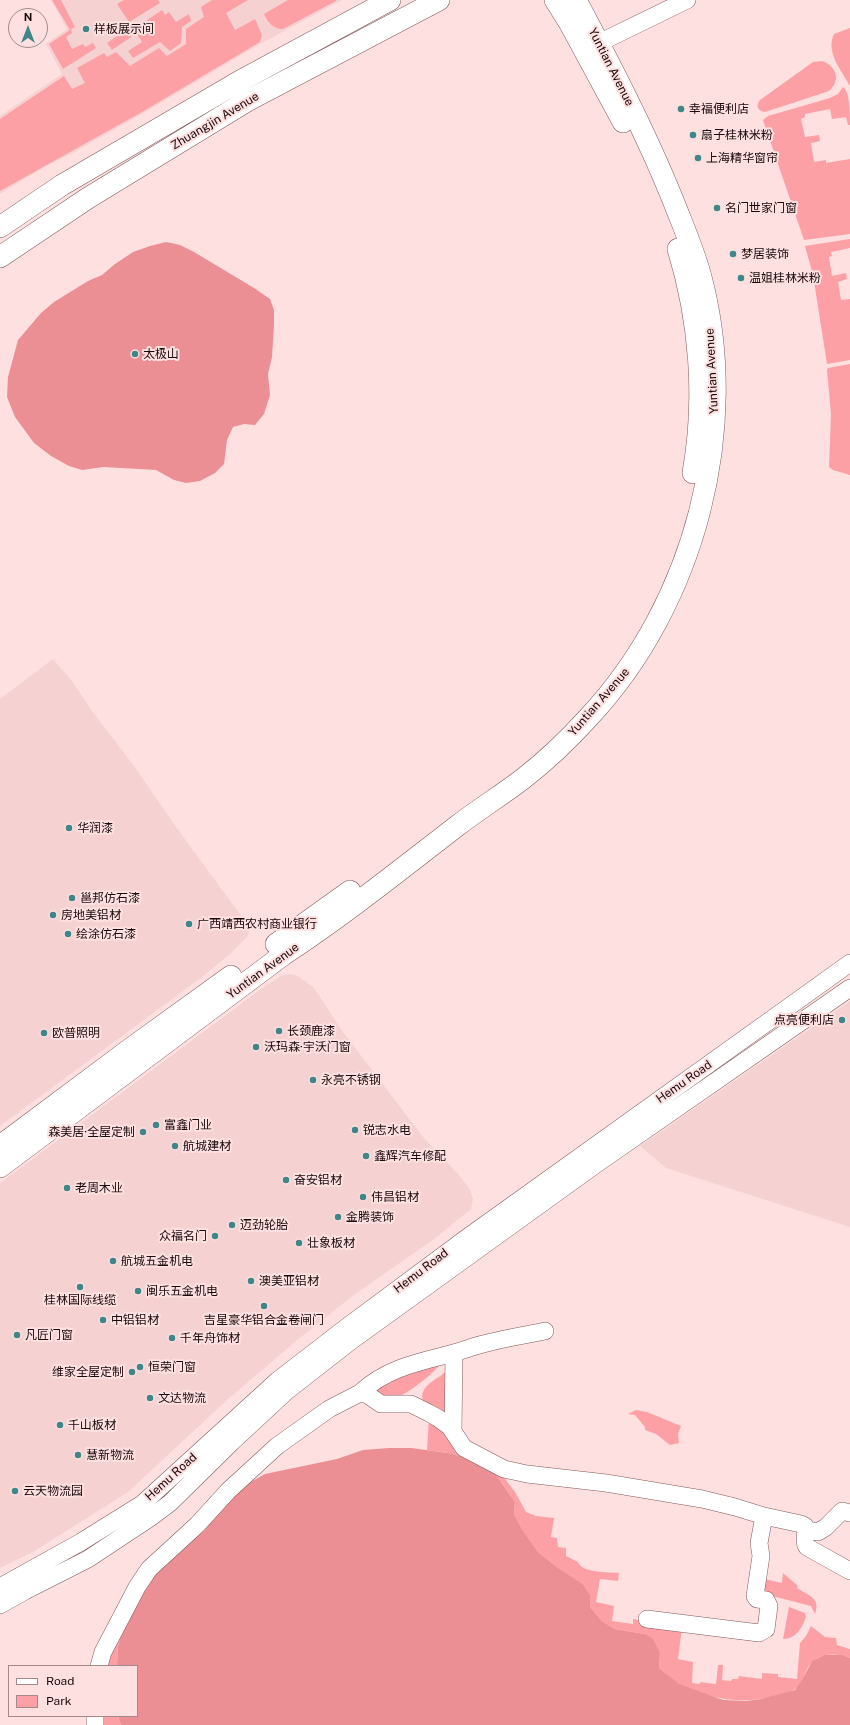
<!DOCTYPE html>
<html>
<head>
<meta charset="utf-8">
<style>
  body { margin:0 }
  #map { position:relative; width:850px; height:1725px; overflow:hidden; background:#fee0e0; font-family:"Public Sans",sans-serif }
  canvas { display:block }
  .legend { position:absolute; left:8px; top:1665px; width:130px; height:52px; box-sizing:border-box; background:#fee0e0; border:1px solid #a28a8a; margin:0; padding:5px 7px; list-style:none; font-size:12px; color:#19090a }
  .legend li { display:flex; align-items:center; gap:8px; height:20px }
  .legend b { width:20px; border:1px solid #a28a8a }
  .north { position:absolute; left:8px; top:8px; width:40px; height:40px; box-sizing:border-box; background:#fee0e0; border:1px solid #a28a8a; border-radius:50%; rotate:0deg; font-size:11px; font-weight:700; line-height:16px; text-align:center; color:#19090a }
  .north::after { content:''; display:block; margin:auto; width:14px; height:18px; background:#3e8687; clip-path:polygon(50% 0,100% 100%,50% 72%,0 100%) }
</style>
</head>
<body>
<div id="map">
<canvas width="850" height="1725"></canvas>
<ul class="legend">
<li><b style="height:5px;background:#fff"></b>Road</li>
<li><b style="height:11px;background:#fca0a5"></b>Park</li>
</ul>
<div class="north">N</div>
</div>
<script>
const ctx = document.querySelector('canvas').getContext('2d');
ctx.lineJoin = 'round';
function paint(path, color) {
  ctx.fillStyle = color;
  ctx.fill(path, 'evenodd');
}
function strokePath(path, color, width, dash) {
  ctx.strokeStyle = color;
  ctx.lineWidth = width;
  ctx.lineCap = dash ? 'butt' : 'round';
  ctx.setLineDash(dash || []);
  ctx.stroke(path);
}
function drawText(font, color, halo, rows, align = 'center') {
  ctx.font = font + ' "Public Sans","Noto Sans SC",sans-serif';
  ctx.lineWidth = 4;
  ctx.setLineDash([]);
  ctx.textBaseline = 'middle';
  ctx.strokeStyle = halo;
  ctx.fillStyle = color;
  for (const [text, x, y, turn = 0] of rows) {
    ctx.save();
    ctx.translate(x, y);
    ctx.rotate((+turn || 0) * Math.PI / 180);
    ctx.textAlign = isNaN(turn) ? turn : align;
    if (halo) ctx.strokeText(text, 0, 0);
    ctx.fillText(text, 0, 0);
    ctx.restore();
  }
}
const built = new Path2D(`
  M51,0h291l-82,44 -118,70 -71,40 -27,13 -44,27v-78l62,-42 -16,-30 21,-15z
  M53,659l19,22 20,30 42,55 42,61 69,94 3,6 1,5 -2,5 -16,16 -29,24 -202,149v-427z
  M290,974l8,2 16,12 29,44 80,105 35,37 11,14 4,11 -2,10 -38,31 -78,54 -59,47 -69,59 -99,92 -95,60 -33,16v-385l261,-194 20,-13z
  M850,1001v226l-184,-59 -26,-22z`);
const green = new Path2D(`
  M52,0h9l14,27 -4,2 1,4 -6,4 6,12 11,-5 2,3 8,-4 3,5 -33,21 -14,-25 21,-14z
  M124,0h34l2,3 -31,19 -12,-18z
  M212,0h36l-22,13 9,17 20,-11 7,16 -2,7 -118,70 -142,79v-72l64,-43 8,13 13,-6 -8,-15 27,-15 3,4 9,-5 14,14 29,-18 8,8 19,-12v-15l18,-12 -3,-10z
  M288,0h48v1l-53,28c-11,0 -15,-7 -19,-15z
  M162,10l3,5 4,-3 7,10 13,-8 2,7 -9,6 -1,16 -11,8 -10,-9 -27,16 -5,-7 14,-9 -8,-13z
  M850,28v58c-8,-15 -25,-34 -16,-52z
  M126,30l5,7 -19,13 -5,-7z
  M822,61c15,5 19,20 7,30l-64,21c-7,-1 -10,-6 -5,-12l53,-38z
  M843,87c7,5 7,27 7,38h-2l-2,-8 -14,2 -2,-10 -25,5v3l-4,2 4,18 14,-2 1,6 -9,2 3,19 12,-2v3l24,-4v75l-46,6 -41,-120 5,-4 62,-18 8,-4z
  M850,239v9l-19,4 1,4 -3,1 3,19 14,-3 1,6 -9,3 3,18 9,-1v61l-23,4 -14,-89 -8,-29z
  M850,364v111l-17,-5 -4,-3 2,-53 -4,-44 1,-2z
  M440,1364c-4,8 -34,31 -43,33 -6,1 -13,1 -19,1l-3,-12 5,-4z
  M446,1371l4,49 -27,-18c-5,-17 15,-22 23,-31z
  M636,1410l11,2 34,14 -3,8 1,9 -9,2 -14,-11 -11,-4v-3l-10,-12 -7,-1z
  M429,1417l73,58 13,17 11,20 10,4 18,2 -3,19 6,1 1,9 8,1v8l12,6c3,11 31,10 41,11l-1,8 -18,-2 -4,23 18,4 -2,15 21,3v-5l49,8 -4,32 15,3 -1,21 8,1v-2l16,2 2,-19h5l-1,15 9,1 1,-2h6l1,-3 23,3v-6l16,1v3l19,2 3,-36 6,-7 5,-10 14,11 11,1 1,7 13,4v9c-15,-6 -35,-5 -43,11 -3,6 -5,16 -12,20 -6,4 -16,6 -23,8 -32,7 -62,2 -92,-12 -7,-4 -14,-12 -21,-17l1,-15 -15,-19 -30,-5 -13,-8 -12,-14v-12l-7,-11 -26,-17 -19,-15 -16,-23 -8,-15 1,-12 -13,-19 -34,-25 -20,-5 -21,-3z
  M783,1573l15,13 -1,2c12,8 24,10 18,26l-4,-8 -39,-10 -10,-5 -2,-13 22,5z
  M789,1607l16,6 1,4c-4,11 -10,22 -23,22z
  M124,1627l-6,19 -1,20h-13z
  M98,1716h20l3,9h-23z`);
const forest = new Path2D(`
  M166,242l14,3 14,7 60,36 16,11 4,11v15l-2,32 -4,17 2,21 -6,19 -9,11 -11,-1 -11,3 -6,13 -3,24 -9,9 -15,8 -14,2 -12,-3 -18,-10 -53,-3 -21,3 -13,-4 -18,-10 -17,-13 -19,-26 -8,-20 1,-20 10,-37 23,-27 13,-11 34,-21 14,-6 13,-11 18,-12 17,-6z
  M389,1448h22l37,5 20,5 26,14 21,30 -1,12 8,15 16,23 19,15 26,17 7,11v12l12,14 13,8 30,5 8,5 7,14 -1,15 20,16 44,16 23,1 15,-2 34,-9 7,-10 10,-19 12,-6h18l8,3v67h-729l-3,-9h19v-50h-20l1,-20 6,-19 21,-44 39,-38 19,-13 28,-36 16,-12 18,-10 72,-15 26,-9z`);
const minor = new Path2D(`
  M605,40l82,-40
  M360,1393c24,-23 54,-30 86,-38 14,-3 27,-9 41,-12 19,-5 39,-8 58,-12
  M453,1432l1,-79
  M806,1530l12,2 8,-5 16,-16 8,2
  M0,1587l81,-45 61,-38 136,-124 66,-51 121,-90 385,-276
  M0,1605l25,-14 63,-32 62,-41 20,-15 62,-61 55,-51 64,-50 244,-176 255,-177
  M647,1619l112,14 7,-4 3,-23 -3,-6 -9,-1 -2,-3 6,-40 -2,-13 5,-27
  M99,1666l4,-14 34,-65 12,-18 48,-44 31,-34 49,-45 52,-37 31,-16 8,2 13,9h30l18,9 9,5 12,9 14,21 40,21 23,5 79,9 96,16 33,8 29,9 37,8 4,2c3,7 -3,14 2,21l43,24
  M95,1716v9`);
const major = new Path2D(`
  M555,0l15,24 53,98
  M0,227l62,-42 178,-104 150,-81
  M678,249c22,72 28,150 15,224
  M0,257l88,-59 159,-97 192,-101
  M276,944l74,-53
  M0,1146l130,-97 101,-73
  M0,1167l283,-212c61,-40 117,-85 174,-129 22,-17 45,-31 67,-48 23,-18 44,-38 64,-60 107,-114 153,-290 113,-441 -7,-27 -18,-51 -28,-77 -28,-69 -62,-134 -97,-200`);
const markers = [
  [86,29,4,"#3e8687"],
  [681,109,4,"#3e8687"],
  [693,135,4,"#3e8687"],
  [698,158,4,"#3e8687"],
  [717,208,4,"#3e8687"],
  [733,254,4,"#3e8687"],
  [741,278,4,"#3e8687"],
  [135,354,4,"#3e8687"],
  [69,828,4,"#3e8687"],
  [72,898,4,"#3e8687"],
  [53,915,4,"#3e8687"],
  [189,924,4,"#3e8687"],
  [68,934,4,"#3e8687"],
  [842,1020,4,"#3e8687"],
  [279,1031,4,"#3e8687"],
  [44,1033,4,"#3e8687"],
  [256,1047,4,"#3e8687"],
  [313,1080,4,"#3e8687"],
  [156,1125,4,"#3e8687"],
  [355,1130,4,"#3e8687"],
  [143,1132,4,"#3e8687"],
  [175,1146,4,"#3e8687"],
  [366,1156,4,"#3e8687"],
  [286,1180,4,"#3e8687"],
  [67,1188,4,"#3e8687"],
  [363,1197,4,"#3e8687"],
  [338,1217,4,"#3e8687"],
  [232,1225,4,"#3e8687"],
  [215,1236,4,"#3e8687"],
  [299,1243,4,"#3e8687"],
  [113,1261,4,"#3e8687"],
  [251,1281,4,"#3e8687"],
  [80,1287,4,"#3e8687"],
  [138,1291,4,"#3e8687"],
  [264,1306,4,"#3e8687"],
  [103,1320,4,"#3e8687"],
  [17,1335,4,"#3e8687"],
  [172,1338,4,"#3e8687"],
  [140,1367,4,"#3e8687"],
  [132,1372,4,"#3e8687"],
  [150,1398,4,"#3e8687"],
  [60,1425,4,"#3e8687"],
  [78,1455,4,"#3e8687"],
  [15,1491,4,"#3e8687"]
];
const poiNames = [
  ["样板展示间",94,29],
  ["幸福便利店",689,109],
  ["扇子桂林米粉",701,135],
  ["上海精华窗帘",706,158],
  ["名门世家门窗",725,208],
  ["梦居装饰",741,254],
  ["温姐桂林米粉",749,278],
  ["太极山",143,354],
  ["华润漆",77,828],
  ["邕邦仿石漆",80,898],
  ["房地美铝材",61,915],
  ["广西靖西农村商业银行",197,924],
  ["绘涂仿石漆",76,934],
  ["点亮便利店",834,1020,"right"],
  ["长颈鹿漆",287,1031],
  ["欧普照明",52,1033],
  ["沃玛森·宇沃门窗",264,1047],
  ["永亮不锈钢",321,1080],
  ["富鑫门业",164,1125],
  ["锐志水电",363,1130],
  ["森美居·全屋定制",135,1132,"right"],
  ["航城建材",183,1146],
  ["鑫辉汽车修配",374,1156],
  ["奋安铝材",294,1180],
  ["老周木业",75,1188],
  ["伟昌铝材",371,1197],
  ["金腾装饰",346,1217],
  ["迈劲轮胎",240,1225],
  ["众福名门",207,1236,"right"],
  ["壮象板材",307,1243],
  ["航城五金机电",121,1261],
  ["澳美亚铝材",259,1281],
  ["闽乐五金机电",146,1291],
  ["桂林国际线缆",80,1300,"center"],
  ["中铝铝材",111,1320],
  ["吉星豪华铝合金卷闸门",264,1320,"center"],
  ["凡匠门窗",25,1335],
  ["千年舟饰材",180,1338],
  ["恒荣门窗",148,1367],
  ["维家全屋定制",124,1372,"right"],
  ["文达物流",158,1398],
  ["千山板材",68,1425],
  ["慧新物流",86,1455],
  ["云天物流园",23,1491]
];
const streetNames = [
  ["Yuntian Avenue",611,67,63],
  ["Zhuangjin Avenue",215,121,-31],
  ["Yuntian Avenue",712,371,-93],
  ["Yuntian Avenue",599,702,-49],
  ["Yuntian Avenue",263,971,-36],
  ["Hemu Road",684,1082,-35],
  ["Hemu Road",421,1271,-37],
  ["Hemu Road",171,1477,-42]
];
paint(built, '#f5d1d2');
paint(green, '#fca0a5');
paint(forest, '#eb8f95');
strokePath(minor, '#82585a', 18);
strokePath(major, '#82585a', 22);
strokePath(minor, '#fff', 17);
strokePath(major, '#fff', 21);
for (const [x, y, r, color] of markers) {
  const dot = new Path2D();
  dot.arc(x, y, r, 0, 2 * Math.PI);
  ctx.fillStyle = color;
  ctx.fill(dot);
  strokePath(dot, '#fee0e0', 1.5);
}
drawText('12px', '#19090a', '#fee0e0', poiNames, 'left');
drawText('12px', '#19090a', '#fee0e0', streetNames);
</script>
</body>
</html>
